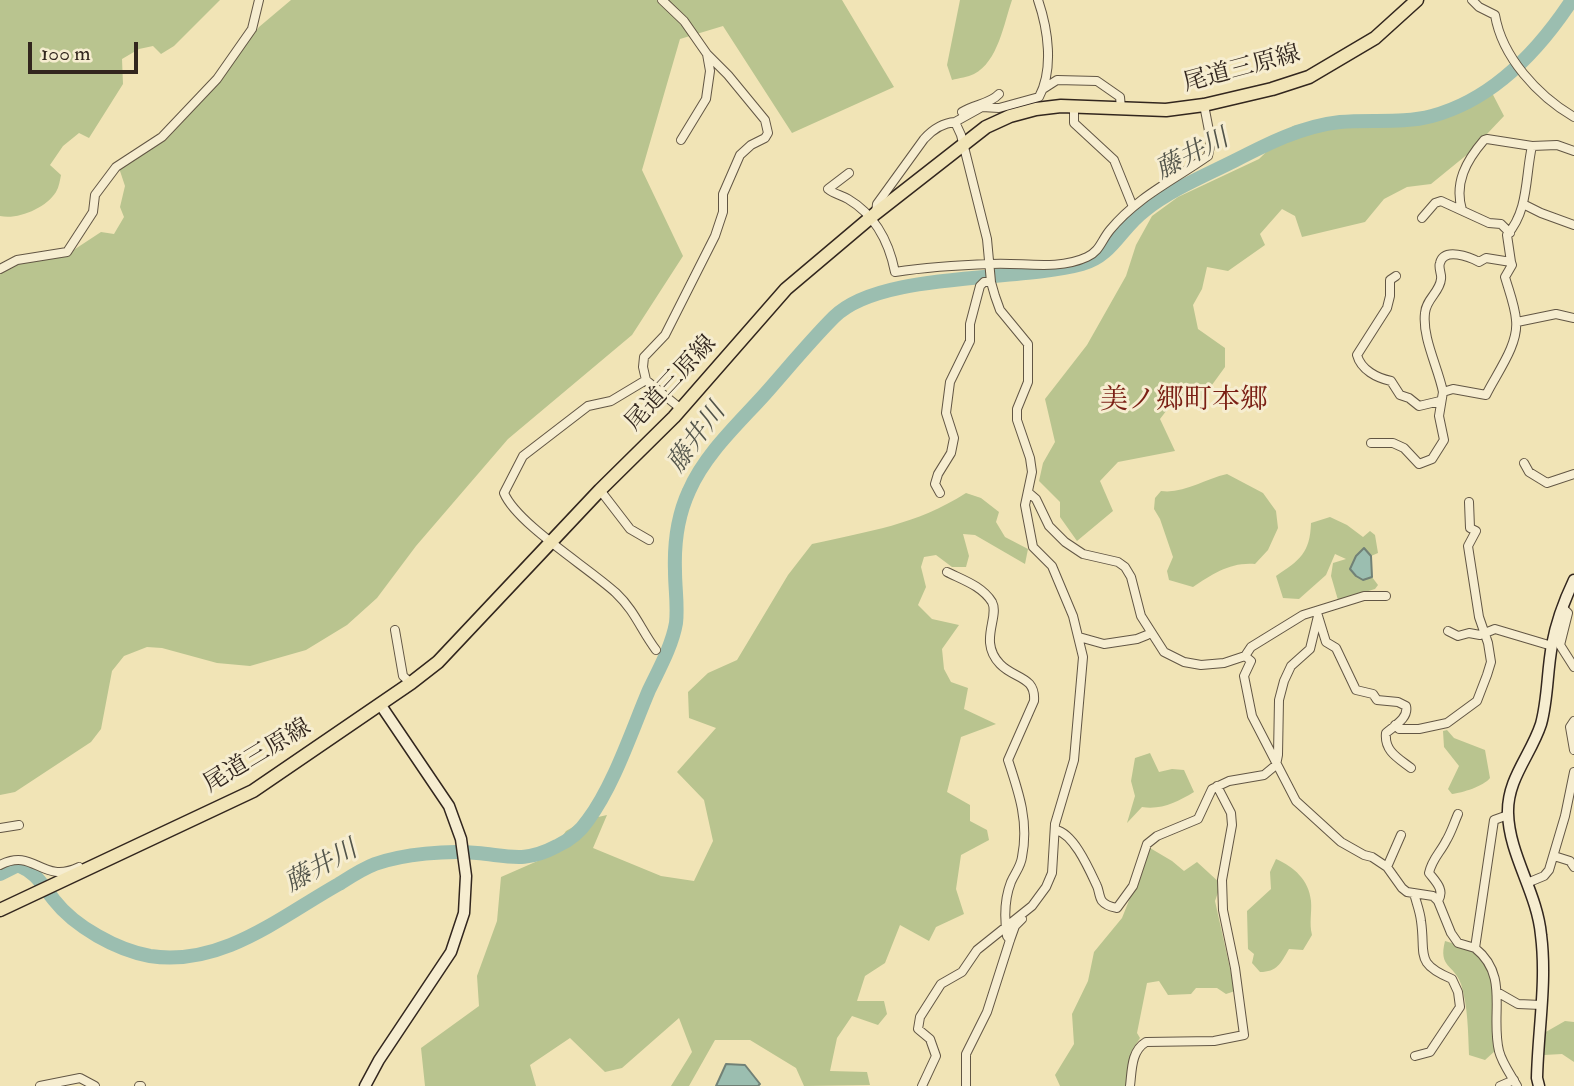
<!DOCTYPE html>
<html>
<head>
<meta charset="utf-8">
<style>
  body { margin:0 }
  #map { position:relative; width:1574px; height:1086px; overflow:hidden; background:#f1e4b6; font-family:"IM FELL Double Pica",serif }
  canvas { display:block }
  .scale { position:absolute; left:28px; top:42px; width:110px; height:32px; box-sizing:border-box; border:4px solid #32261e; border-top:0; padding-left:9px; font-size:21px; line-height:24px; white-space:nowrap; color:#32261e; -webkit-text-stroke:5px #f6edd0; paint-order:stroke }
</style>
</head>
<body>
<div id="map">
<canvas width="1574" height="1086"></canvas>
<div class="scale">100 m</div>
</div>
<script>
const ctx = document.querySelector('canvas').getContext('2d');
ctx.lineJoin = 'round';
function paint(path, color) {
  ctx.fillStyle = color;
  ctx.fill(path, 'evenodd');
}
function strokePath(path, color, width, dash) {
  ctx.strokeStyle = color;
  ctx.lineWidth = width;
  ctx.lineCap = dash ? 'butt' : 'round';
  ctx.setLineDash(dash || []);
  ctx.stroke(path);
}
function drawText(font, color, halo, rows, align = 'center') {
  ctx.font = font + ' "IM FELL Double Pica","Noto Serif JP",serif';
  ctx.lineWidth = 6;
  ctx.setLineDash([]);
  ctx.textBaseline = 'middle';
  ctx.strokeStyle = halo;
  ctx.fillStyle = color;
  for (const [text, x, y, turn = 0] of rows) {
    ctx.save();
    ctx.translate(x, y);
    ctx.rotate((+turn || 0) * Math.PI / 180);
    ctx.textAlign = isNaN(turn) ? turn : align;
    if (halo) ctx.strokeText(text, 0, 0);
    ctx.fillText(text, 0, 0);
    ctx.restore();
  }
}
const green = new Path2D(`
  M0,0h220l-46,46 -13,8 -8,-8 -14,3 -17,10 1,25 -34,54 -10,-5 -16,13 -13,19 11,10c-1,5 -2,12 -5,17 -10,16 -38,28 -56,24z
  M291,0h551l52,87 -102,46 -69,-107 -43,13 -38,131 41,86 -51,79 -124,104 -92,107 -39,52 -30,27 -41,25 -56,16 -33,-3 -55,-15 -15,-1 -23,9 -12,15 -11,58 -10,13 -76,50 -15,3v-522l21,-11 45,-7 35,-23 13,2 10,-17 -4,-10 5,-21 -6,-18 47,-28 48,-52 45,-61z
  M960,0h52c-8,23 -14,62 -38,74 -6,3 -15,4 -22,6l-5,-15z
  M1490,89l14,27 -35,37 -38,31 -24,3 -23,12 -19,23 -63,15 -7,-21 -13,-7 -22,25 5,11 -37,26 -21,-4 -5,22 -9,16 5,24 27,19v19l-29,40 -23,-5 -13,17 15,32 -57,11 -18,19 13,30 -36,30 -17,-24v-15l-21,-21 4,-18 12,-21 -10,-43 42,-54 39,-69 10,-31 16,-29 26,-19 81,-38 34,-33 46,-10 114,-2z
  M1227,474l36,19 13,18 2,17 -10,22 -13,14c-25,-2 -42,10 -62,23l-24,-7 -2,-9 6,-14 -13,-38 -6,-10 1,-11 6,-7c23,3 43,-12 66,-17z
  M966,493l15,5 18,14 -3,10 9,15 23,12 -3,15 -50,-29 -12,-1 6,22 -3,11h-14l-16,-12 -12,2 -3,10 5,20 -8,18 14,14 27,6 -17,24 2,20 7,13 17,6 -4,21 32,15 -35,13 -14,55 23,13v16l17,9 2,10 -28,15 -5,34 8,25 -28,13 -7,14 -29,-16 -15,38 -20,13 -8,25h27l3,13 -9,11 -26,-9 -15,22 -7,33 37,1 3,13 -66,1 -8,-18 -46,-28h-35l-26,46h-18l21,-34 -13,-34 -57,50 -17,4 -35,-34 -40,27 6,21h-111l-4,-38 58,-42 -2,-30 20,-55 4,-44 48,-21 17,-25 19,-11 22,-5 -14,33 68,28 33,5 19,-40 -9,-41 -27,-28 39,-44 -27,-10 -1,-26 20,-19 29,-13 51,-85 24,-31c57,-13 104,-19 154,-51z
  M1330,517l17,8 16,12 7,-6 5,4 3,18 -7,3 -7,-8 -8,8 7,24 9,-3 6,8 -3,4 -37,11 -7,-24 2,-13 13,-4 -11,-5 -9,21 -27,24 -16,-1 -7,-22c24,-16 34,-23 35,-53z
  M1447,730l7,8 31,12 5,28c-6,8 -28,15 -38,16l-4,-5 11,-23 -15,-19 -1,-16z
  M1150,753l9,19 13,-3 12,1 10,22c-17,10 -32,18 -52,15l-15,16 8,-27 -4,-15 4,-23z
  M1150,848l22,13 12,10 13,-9 24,22 -6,17 20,90 -9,3 -9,-6h-21l-5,6 -23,1 -9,-14 -12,2 -10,50 3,5 -7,11 -6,37h-67l-5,-11 19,-31 -2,-30 16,-33 6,-29 28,-34z
  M1276,859c18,8 33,21 35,42 1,12 -2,22 1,34l-9,15 -14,-1c-8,14 -12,23 -29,23l-8,-9 2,-9 -6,-5 -1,-38 24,-22 -1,-17z
  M1445,941l30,9 16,22 5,78 -11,10 -16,-5c-1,-23 -1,-49 -8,-71 -7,-20 -23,-16 -16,-43z
  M1565,1021l9,1v40l-12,-8 -18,1v-22z`);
const water = new Path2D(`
  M1364,548l7,8 1,21 -9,3 -7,-4 -6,-7 6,-13z
  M726,1064l19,1 15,19 -2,2h-42z`);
const river = new Path2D(`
  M0,874l18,-9c19,8 24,20 36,35 21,27 63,50 96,56 72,11 130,-39 189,-72 11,-7 23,-15 36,-20 28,-10 73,-14 102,-11 33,3 48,10 80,-7 13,-6 23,-14 31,-26 26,-35 44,-90 61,-130 10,-21 23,-44 27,-67 2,-18 -1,-34 -1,-52 -1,-28 2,-54 14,-80 16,-37 49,-67 76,-97 23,-26 45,-53 69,-77 46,-46 183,-35 248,-53 30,-8 39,-36 62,-53 26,-21 60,-35 90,-50 33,-17 68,-35 106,-39 30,-3 62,2 92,-6 60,-16 107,-66 140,-116`);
const street = new Path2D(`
  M662,0l22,21 23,33 3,17 -4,28 -25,41
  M1472,0l7,7 16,8c7,42 43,81 79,102
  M1043,89l14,-9 40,1 23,16 1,11
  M1074,107v16l40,37 19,47
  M962,112c12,-8 28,-8 37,-18
  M955,122l27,-15 17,1 40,-11c15,-28 9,-68 -1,-97
  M849,173l-21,16c6,5 13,6 20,10 27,16 41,43 47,73 32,-5 64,-7 96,-8 31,-2 66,7 96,-7 13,-6 14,-16 23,-27 27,-33 64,-50 98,-74l3,-15 -7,-36
  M1523,204l18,9 33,12
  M1462,210c-8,-27 4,-49 22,-70l3,-1 45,7 25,-1 17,6
  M876,213l1,-9 47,-65c9,-10 18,-16 31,-17l6,13 26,104 4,43 4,14 5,14 28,34v38l-11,27v11l13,38 2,14 -7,33 8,42 19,19 21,50 10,41 -9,103 -19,64 -3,49 -6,14 -14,19 -55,44 -15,22 -21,12 -21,33 -2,12 12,10 6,17 -14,30
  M1422,218l13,-15 6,-2 48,22 12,1 9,9
  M1511,262l-4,-27c22,-25 18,-58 25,-89
  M0,269l17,-9 50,-8 26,-40 2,-17 21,-28 46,-30 55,-58 35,-50 7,-29
  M1396,276l-6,4v16l-3,12 -30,47c4,15 20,23 34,26l9,14 9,3 10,8 21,-5
  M1517,322l39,-8 18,4
  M646,380l-3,-13 1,-10 21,-22 50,-99 8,-24v-18l17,-39 11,-10 14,-7 3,-5 -3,-13 -37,-45 -21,-21
  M1371,443h22l11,5 15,16 13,-5 12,-19 -5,-24 4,-24 10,-3 33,6c10,-21 33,-50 30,-75 -1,-14 -7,-29 -11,-43l7,-12 -1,-3 -25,-4 -7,4c-9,-5 -35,-15 -39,1 -2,5 2,11 1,16 -1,13 -15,20 -16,34 -3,25 13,54 18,79
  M1524,463l5,9 18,11 27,-9
  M600,490l30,39 19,11
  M940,493l-5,-9 3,-10 13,-21 3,-15 -8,-25 4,-31 20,-41v-17l10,-38 4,-4h7
  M1029,493l7,6 13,27 16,16 18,12 35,8 7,5 6,10 10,39 23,36 20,10 17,3 23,-2 21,-7 6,-9 52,-32 61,-19h22
  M947,572c16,8 35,14 45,30 8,15 -14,39 8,62 14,15 36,12 34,37l-26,59c11,33 21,62 14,97 -1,9 -7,16 -11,25 -7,18 -7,35 -4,54l3,4
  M1562,607l6,6 -8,32 14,22
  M1318,616l8,26 10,6 20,42 17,4 4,6 21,2 8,4c3,12 -12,20 -20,27 -2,18 12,25 25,35
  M395,630l8,46 8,7
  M1448,631l10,5 11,-3 11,2 15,-6 57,17
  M1079,637l25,7 33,-5 10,-4
  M656,650c-15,-20 -21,-39 -40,-57 -27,-25 -99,-69 -112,-100l19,-37 65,-50 23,-5 35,-21 35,29
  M1245,656l6,5 -7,15 8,40 44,85 45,41 23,13 8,2 15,10 15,21 5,4 26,4 5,5 13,32 7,10 17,5 19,-128 14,-5
  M1574,721l-4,6 4,23
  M1395,725l4,4h20l28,-6 30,-22 10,-26 4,-13 -3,-19 -9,-26 -11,-71 8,-15 -6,-3 -1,-26
  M0,828l19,-3
  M1056,830c18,4 33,39 41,56 2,4 2,11 5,15 4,5 10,6 15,7l16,-22 14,-42 10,-8 41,-17 14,-30 17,-8 35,-6 12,-10 2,-10 1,-55 5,-19 7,-15 19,-17 8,-33 -2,-5
  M1554,856l16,5 4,6
  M0,865c35,-18 41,20 79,2
  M1387,867l14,-32
  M1527,883l17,-7 5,-6 16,-54 9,-44
  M1414,893c2,9 6,18 7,28 5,34 -7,42 31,58l6,13 2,15 -30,45 -15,4
  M1438,901c7,-11 -2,-19 -9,-28 3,-14 11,-20 17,-32 5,-8 8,-18 12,-27
  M1475,948c35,28 15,66 24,103 3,12 12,24 18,35
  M1497,992l21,12 23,1
  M40,1086l40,-8 15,8
  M139,1086h2
  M966,1086v-32l21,-42 23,-72 5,-14 7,-7
  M1130,1086c2,-16 1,-35 16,-44l68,-1 30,-6 -9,-67 -12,-58 -1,-30 10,-55 -1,-12 -14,-27
  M1500,1086l14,-6`);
const secondary = new Path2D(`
  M365,1086l14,-26 72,-108 13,-39 2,-37 -5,-37 -12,-33 -69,-102
  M1539,1086l-2,-8c1,-47 10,-96 4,-143 -4,-43 -32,-80 -33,-122 -1,-34 23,-58 33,-89 7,-25 6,-53 11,-79 4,-22 12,-44 22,-65`);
const primary = new Path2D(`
  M0,910l253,-119 158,-108 27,-21 162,-172 74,-73 112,-128 90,-76 110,-86 24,-11 26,-7 25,-3 105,4 38,-5 68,-16 37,-12 66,-39 42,-38`);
const streetNames = [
  ["尾道三原線",1242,70,-15],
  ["尾道三原線",672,384,-47],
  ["尾道三原線",258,757,-31]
];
const waterNames = [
  ["藤井川",1193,156,-27],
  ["藤井川",698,439,-54],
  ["藤井川",322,868,-29]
];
const quarterNames = [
  ["美ノ郷町本郷",1184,402]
];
paint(green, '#b9c48f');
paint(water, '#9bbeb0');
strokePath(water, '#718176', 2);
strokePath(river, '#9bbeb0', 14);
strokePath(street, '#625644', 10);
strokePath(secondary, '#32261e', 13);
strokePath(primary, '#32261e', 15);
strokePath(street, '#f6edd0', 8);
strokePath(secondary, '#f6edd0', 10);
strokePath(primary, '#f1e4b6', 12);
drawText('24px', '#32261e', '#f6edd0', streetNames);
drawText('italic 26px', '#52544a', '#f6edd0', waterNames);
drawText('28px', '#7a1f14', '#f6edd0', quarterNames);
</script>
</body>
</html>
